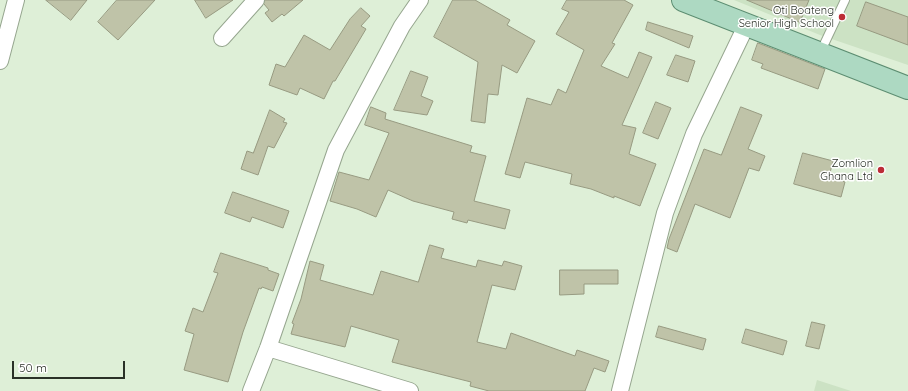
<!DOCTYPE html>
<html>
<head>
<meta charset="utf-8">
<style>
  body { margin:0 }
  #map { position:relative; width:908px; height:391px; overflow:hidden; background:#deefd7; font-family:Quicksand,sans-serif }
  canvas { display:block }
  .scale { position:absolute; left:12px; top:361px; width:113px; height:18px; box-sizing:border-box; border:2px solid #2a3127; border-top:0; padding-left:5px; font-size:12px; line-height:14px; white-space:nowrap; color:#2a3127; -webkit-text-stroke:3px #fff; paint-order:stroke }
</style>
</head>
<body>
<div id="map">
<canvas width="908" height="391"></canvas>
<div class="scale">50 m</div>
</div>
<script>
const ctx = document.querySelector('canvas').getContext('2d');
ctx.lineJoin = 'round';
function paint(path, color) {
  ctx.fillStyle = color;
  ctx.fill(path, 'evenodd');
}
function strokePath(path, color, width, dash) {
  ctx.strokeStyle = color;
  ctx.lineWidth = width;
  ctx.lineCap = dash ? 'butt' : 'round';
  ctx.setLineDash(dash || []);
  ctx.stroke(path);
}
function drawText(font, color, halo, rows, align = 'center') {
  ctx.font = font + ' Quicksand,sans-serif';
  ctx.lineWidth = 3;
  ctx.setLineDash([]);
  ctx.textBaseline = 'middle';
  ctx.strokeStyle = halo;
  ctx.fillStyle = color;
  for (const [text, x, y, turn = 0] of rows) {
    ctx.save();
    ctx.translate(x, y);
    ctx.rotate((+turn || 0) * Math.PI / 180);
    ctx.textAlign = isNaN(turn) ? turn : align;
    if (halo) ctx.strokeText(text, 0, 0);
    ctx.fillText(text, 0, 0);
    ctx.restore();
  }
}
const built = new Path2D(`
  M734,0h174v65l-88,-30z
  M817,380l34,11h-37z`);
const building = new Path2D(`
  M46,0h41l-16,20z
  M117,0h38l-37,40 -20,-18z
  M195,0h38l-27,18z
  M265,0h38l-19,16 -2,-2 -10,8 -7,-9 4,-3 -5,-6z
  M453,0h22l35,20 -3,5 28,16 -18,32 -15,-8 -4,30 -10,-1 -3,29 -14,-2 7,-59 -44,-25z
  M567,0h57l9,5 -21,38 3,1 -14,22 27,12 11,-26 13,5 -30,68 14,3 -7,26 27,10 -16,42 -26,-10v2l-23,-9 -21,-5 2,-10 -47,-12 -5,16 -15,-4 22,-76 24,7 7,-16 8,4 18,-43 -28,-16 13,-22 -7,-3z
  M747,0h62l-9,22z
  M866,2l42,15v28l-51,-19z
  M361,8l9,8 -9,10 5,3 -31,52h-2l-9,18 -24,-11 -3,7 -28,-10 7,-21 9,3 19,-32 26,15 20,-31z
  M648,22l45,14 -4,12 -43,-18z
  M758,43l67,26 -7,20 -57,-21 2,-4 -11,-4z
  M676,55l19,6 -7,21 -21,-7z
  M411,71l17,6 -7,19 12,5 -6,14 -33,-5z
  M656,102l15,6 -13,31 -15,-6z
  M371,107l15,6 -1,6 87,27 -2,6 16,4 -12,45 36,9 -5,19 -37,-9 -1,3 -15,-4 2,-7 -41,-11 -25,-11 -12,27 -19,-8 -27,-8 9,-29 30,8 20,-47 -24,-8z
  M741,107l21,8 -14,34 17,7 -6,15 -10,-3 -19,50 -35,-14 -18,48 -10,-4 2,-9 35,-90 17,6z
  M270,110l15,9 -2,3 4,1 -13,25 -6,-2 -10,29 -17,-6 6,-18 6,2z
  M803,153l30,8 -4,16 16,5 -4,15 -47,-13z
  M233,192l56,19 -6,17 -31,-11 -2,5 -25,-9z
  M430,245l14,4 -3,9 35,9 2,-7 24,6 2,-5 18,5 -7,24 -23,-5 -15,57 29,7 5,-16 64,23 2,-6 32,11 -4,11 -11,-4 -9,23h-96l-19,-5 1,-4 -79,-20 7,-22 -48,-14 -6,21 -54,-13 3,-10 -2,-1 9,-24 9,-38 14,4 -4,15 53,15 8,-24 37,11z
  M221,253l47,15v2l11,4 -6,17 -11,-4 -1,2 -2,-1 -16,44 -15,50 -44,-12 10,-36 -9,-3 8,-23 10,4 15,-39 -4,-1z
  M560,270h58v14h-34v10l-24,1z
  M812,322l13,3 -6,24 -13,-3z
  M659,326l47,13 -3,11 -47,-13z
  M746,329l41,12 -4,14 -41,-12z`);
const lane = new Path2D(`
  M820,53l25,-53`);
const street = new Path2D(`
  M222,38l34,-38
  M0,61l16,-61
  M268,348l142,43
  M251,391l17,-43 68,-198 66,-124 18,-26
  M620,391l45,-178 29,-79 53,-110`);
const primary = new Path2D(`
  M683,0l225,88`);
const markers = [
  [842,17,4,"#bc2c36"],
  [881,170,4,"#bc2c36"]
];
const poiNames = [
  ["Oti Boateng",834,11],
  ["Senior High School",834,24],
  ["Zomlion",873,164],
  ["Ghana Ltd",873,177]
];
paint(built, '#cce2c4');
paint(building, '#bfc3a8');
strokePath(building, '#979a81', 1);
strokePath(lane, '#96a68f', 10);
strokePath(street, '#96a68f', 18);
strokePath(primary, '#5c8d71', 24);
strokePath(lane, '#fff', 8);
strokePath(street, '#fff', 16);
strokePath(primary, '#add9c2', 22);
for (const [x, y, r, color] of markers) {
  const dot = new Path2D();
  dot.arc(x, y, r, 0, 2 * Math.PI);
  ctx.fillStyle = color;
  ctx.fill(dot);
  strokePath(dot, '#fff', 1.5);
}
drawText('11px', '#2a3127', '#fff', poiNames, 'right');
</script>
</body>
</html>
